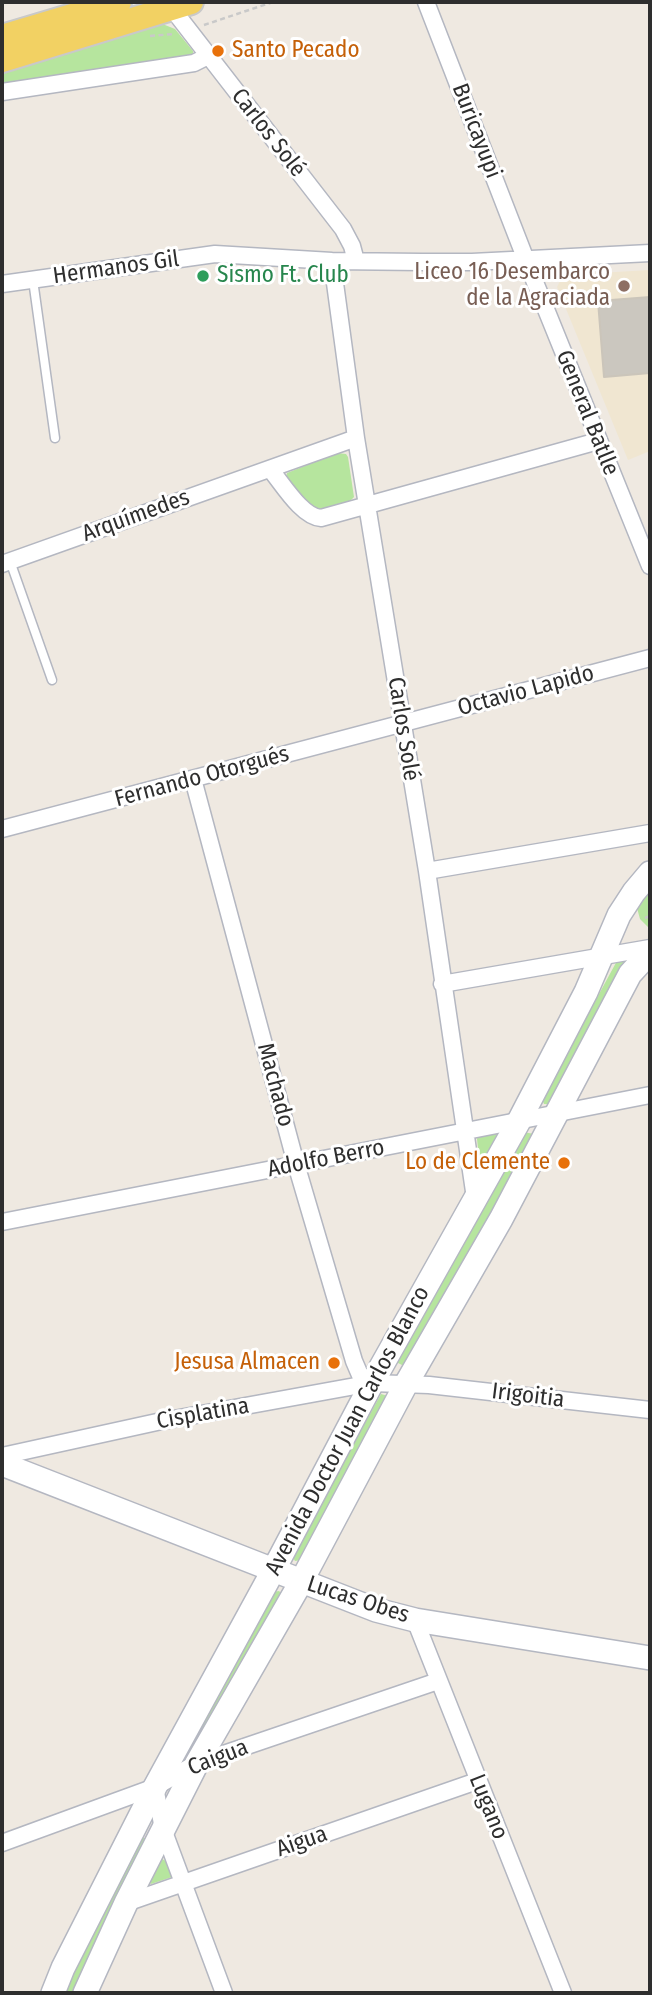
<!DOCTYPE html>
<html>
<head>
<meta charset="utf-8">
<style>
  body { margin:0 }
  #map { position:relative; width:652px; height:1995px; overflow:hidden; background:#efe9e1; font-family:"Fira Sans Condensed",sans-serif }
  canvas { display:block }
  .frame { position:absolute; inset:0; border:4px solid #2e2e2e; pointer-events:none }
</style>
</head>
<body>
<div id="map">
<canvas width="652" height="1995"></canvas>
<div class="frame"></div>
</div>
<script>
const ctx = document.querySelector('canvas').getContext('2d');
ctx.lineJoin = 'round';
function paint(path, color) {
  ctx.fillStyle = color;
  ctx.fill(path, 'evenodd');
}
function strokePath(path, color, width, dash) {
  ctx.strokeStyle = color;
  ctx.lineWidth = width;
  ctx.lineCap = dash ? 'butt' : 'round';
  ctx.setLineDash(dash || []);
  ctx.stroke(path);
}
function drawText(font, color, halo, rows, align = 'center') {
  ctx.font = font + ' "Fira Sans Condensed",sans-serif';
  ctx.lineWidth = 6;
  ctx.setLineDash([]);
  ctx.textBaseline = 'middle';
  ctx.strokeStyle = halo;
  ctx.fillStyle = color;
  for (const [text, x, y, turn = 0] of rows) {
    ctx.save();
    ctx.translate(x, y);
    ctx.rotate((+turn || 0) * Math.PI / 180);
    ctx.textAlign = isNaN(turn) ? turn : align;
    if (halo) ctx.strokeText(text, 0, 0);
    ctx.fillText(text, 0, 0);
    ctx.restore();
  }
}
const education = new Path2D(`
  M650,270v181l-22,9 -71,-173 6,-12z`);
const green = new Path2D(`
  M160,23l15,6 18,22v3l-8,4 -183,30v-18z
  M337,453l9,1 2,3 6,40c-8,10 -31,15 -43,11l-25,-30 1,-5z
  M650,883v46l-10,-10 -3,-11z
  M618,959l10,1 -79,144h-5l-2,-5z
  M498,1130l4,3 -17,28h-3l-3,-3 -2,-19 1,-3z
  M523,1132l11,2 -33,64 -97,168 -8,-4z
  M381,1394l7,2 -87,164 -6,1 -3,-5z
  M279,1591l4,4 -88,151 -3,-4 81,-150z
  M140,1837l7,2 1,4 -70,136 -4,14h-12z
  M160,1858l6,3 6,16 -21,7 -2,-2z`);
const building = new Path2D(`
  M650,297v76l-46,4 -6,-76z`);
const path = new Path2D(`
  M204,25l69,-23
  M150,36l24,-2
  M645,918l5,-2`);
const lane = new Path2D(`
  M33,280l22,158
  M10,561l42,119`);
const street = new Path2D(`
  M167,2l176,227 9,17 4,15
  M426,2l100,258 124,306
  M2,92l192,-29 14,-7
  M332,261l24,177 71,433 48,327
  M2,284l213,-30 117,7 90,1h50l178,-9
  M270,469c12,14 32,48 51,49l277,-77
  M2,564l354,-126
  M193,779l103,385 58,197 6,14 12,8
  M2,829l648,-171
  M427,871l223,-38
  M442,984l208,-36
  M2,1222l648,-127
  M2,1456l155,-34 215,-39 57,2 221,25
  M415,1620l148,373
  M155,1787l8,42 61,164
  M2,1843l153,-56 42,-24 241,-82
  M126,1903l351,-122`);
const secondary = new Path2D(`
  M2,1464l374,146 39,10 235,38
  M53,1993l10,-25 92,-181 118,-216 99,-188 147,-262 67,-129 33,-77 15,-23 16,-19
  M85,1993l41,-90 71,-140 104,-181 105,-198 95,-165 129,-245 11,-12 9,-4`);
const primary = new Path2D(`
  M2,37l117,-35
  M2,60l189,-58`);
const markers = [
  [218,51,7,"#e8710a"],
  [203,276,7,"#2e9e5b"],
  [624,286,7,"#8d6e63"],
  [564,1163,7,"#e8710a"],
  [334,1363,7,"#e8710a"]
];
const foodNames = [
  ["Santo Pecado",232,51,"left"],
  ["Lo de Clemente",550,1163],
  ["Jesusa Almacen",320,1363]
];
const streetNames = [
  ["Buricayupi",476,131,69],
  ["Carlos Solé",268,133,52],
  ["Hermanos Gil",116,268,-8],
  ["General Batlle",587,413,68],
  ["Arquímedes",136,516,-20],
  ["Octavio Lapido",526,691,-15],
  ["Carlos Solé",403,729,81],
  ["Fernando Otorgués",202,777,-15],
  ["Machado",275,1085,75],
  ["Adolfo Berro",326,1159,-11],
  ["Irigoitia",528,1396,7],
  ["Cisplatina",203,1414,-10],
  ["Avenida Doctor Juan Carlos Blanco",348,1431,-62],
  ["Lucas Obes",358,1600,18],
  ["Caigua",218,1758,-21],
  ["Lugano",488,1807,68],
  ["Aigua",302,1842,-19]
];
const educationNames = [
  ["Liceo 16 Desembarco",610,273],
  ["de la Agraciada",610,299]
];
const leisureNames = [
  ["Sismo Ft. Club",217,276]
];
paint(education, '#f0e6d1');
paint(green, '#b6e59e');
paint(building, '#cbc7bf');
strokePath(building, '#cbc5ba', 2);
strokePath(lane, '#b4b7c1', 11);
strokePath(street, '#b4b7c1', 19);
strokePath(secondary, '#b4b7c1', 26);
strokePath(primary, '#c9c9c9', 28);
strokePath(path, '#c9c9c9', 2.5, [5, 3.5]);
strokePath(lane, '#fff', 8);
strokePath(street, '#fff', 16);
strokePath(secondary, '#fff', 23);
strokePath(primary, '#f2d163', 24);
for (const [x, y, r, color] of markers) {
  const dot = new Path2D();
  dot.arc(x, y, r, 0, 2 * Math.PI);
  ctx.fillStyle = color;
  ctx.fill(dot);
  strokePath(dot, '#fff', 2.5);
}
drawText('23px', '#c56008', '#fff', foodNames, 'right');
drawText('23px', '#2e2e2e', '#fff', streetNames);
drawText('23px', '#785e54', '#fff', educationNames, 'right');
drawText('23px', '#27864d', '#fff', leisureNames, 'left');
</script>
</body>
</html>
